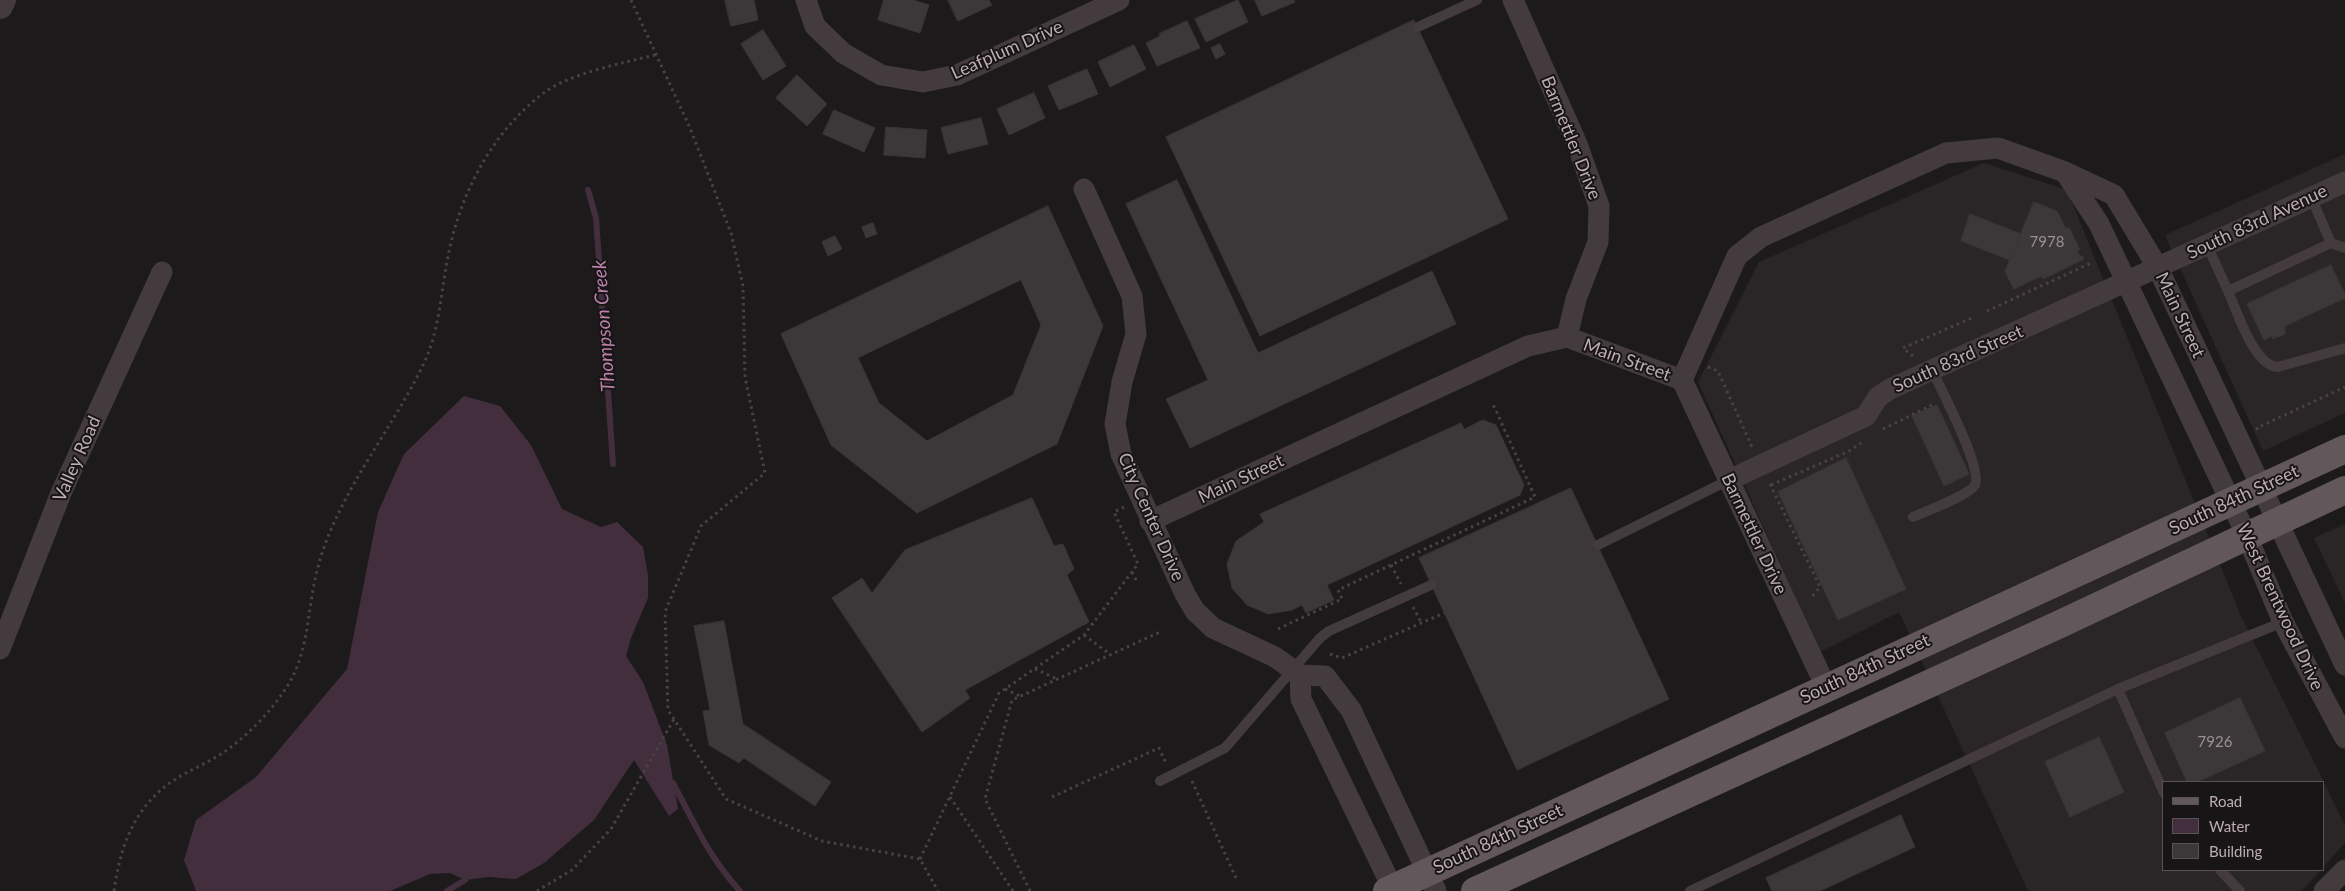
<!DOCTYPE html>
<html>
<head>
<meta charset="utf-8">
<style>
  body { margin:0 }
  #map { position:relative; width:2345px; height:891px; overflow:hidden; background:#1d1a1b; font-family:Lato,sans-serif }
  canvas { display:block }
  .legend { position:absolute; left:2162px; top:781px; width:162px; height:90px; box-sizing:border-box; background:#181516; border:1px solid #5a5155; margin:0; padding:6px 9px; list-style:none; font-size:15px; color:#beacb4 }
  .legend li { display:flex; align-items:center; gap:10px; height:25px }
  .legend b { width:25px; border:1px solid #5a5155 }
</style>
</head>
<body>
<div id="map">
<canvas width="2345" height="891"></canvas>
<ul class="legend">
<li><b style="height:6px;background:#62575b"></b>Road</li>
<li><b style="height:14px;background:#432e3e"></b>Water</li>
<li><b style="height:14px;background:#3c3739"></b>Building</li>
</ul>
</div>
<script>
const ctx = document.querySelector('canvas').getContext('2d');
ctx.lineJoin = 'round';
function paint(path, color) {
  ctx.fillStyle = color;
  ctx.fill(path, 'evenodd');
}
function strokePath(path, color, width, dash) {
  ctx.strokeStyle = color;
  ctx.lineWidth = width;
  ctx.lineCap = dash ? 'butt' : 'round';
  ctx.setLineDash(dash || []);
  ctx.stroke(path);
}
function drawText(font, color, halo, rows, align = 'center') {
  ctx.font = font + ' Lato,sans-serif';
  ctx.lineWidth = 4;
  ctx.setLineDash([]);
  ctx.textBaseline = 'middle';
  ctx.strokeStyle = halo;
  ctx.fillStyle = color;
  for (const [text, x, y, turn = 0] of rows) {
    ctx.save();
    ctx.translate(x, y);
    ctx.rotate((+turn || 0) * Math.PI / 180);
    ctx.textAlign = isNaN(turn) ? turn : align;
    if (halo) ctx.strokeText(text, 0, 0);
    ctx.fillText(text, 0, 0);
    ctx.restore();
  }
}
const built = new Path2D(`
  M2345,154v259l-82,38 -98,-216z
  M1984,163l83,27 174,426 83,166h-160v88h157l-19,21h-274l-129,-279 -79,40 -122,-270 61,-120z
  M2345,524v79l-31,-65z
  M2324,783l21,42v18l-21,23z`);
const water = new Path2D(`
  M464,396l36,10 31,39 31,64 39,18 16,-5 26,25 5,28v23l-17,40 -5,18 17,26 24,63 11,64 -9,7 -35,-56 -40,60 -50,43 -28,16 -27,-2 -24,3 -15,-7 -20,1 -40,17h-194l-12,-31 12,-40 60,-43 91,-108 31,-157 26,-58z`);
const stream = new Path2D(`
  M588,190l8,28 17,246
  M673,783c22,41 35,73 67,108
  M447,891l18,-11`);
const building = new Path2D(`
  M725,0h29l4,20 -27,6z
  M884,0h29l16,5 -9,28 -42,-13z
  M948,0h41l3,5 -34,16z
  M1238,0l10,22 -42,20 -11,-23z
  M1255,0h39l1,2 -33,14z
  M1414,20l94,199 -248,117 -94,-199z
  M1187,21l13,27 -43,18 -11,-23 14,-7 -1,-2z
  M763,30l23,36 -23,14 -22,-36z
  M1220,44l5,10 -9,5 -5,-11z
  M1134,45l12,24 -36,18 -12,-25z
  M1087,69l11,25 -39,16 -11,-24z
  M797,75l30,29 -20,22 -31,-28z
  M1034,93l11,25 -36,17 -12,-26z
  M834,110l41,18 -11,24 -41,-18z
  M981,118l7,26 -40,10 -7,-26z
  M886,127l41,3 -2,28 -41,-3z
  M1177,180l81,173 174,-82 24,53 -266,124 -24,-49 42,-19 -82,-176z
  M2034,202l23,9 9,18 3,-2 11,23 -3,1 3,6 2,-2 2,4 -41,20 -2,-3 -27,13 -9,-17z
  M1048,206l55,120 -46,118 -140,69 -86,-68 -50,-111zM1021,280l20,45 -28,70 -86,46 -48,-38 -21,-45z
  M1970,214l51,20 -11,26 -49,-19z
  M873,223l4,11 -11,4 -4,-11z
  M835,236l7,13 -14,7 -6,-14z
  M2331,265l14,29v4l-60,28v8l-12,5 -1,-3 -8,4 -17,-36z
  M1937,405l32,69 -25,12 -32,-70z
  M1483,420l13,5 28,60 -4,10 -193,90 7,15 -28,13 -4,-8 -10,5 -24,4 -21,-9 -15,-17 -5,-24 9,-23 28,-19 -4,-8 201,-91 3,6z
  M1846,458l60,131 -68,31 -60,-128z
  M1571,488l98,211 -152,71 -98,-212z
  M1032,498l22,48 9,-2 11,25 -7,6 22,47 -124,68 5,8 -48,34 -90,-134 30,-20 10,15 33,-43z
  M724,621l19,103 88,58 -16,24 -71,-48 -5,5 -30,-18 -6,-34 7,-1 -16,-84z
  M2240,698l25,53 -68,31h-10l-22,-49z
  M2099,737l25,55 -54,25 -25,-55z
  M1901,815l14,32 -95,44h-48l-6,-13z`);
const path = new Path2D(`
  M631,0l59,128 41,105 12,53 2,91 20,96 -64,53 -36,86 3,98 58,89 96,42 98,18 18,32
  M1987,311l104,-48
  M1913,356l-10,-8 71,-31
  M1708,367l10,4 34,76
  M1883,429l51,-25
  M2258,430l-1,-2 88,-41
  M1770,484l50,103 -10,12
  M1771,485l78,-34 12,-8
  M1391,565l10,19
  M1132,572l5,10
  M1413,607l8,15
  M1278,629l64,-30 -4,-9 197,-93 -42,-93
  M1084,635l27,20
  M1330,654l12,4 102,-45
  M1035,669l22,10
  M1005,689l15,7
  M1192,781l44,97
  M950,797l63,94
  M1052,797l107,-49 7,15
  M920,859l79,-166 85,-58 54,-71 -24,-52 10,-5
  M114,891c6,-42 18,-79 53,-106 20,-15 45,-23 64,-38 22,-17 42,-38 57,-62 22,-35 19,-79 30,-118 20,-75 74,-136 107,-206 16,-36 16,-75 25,-114 13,-59 45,-118 95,-155 26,-19 78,-29 110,-37
  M537,891l35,-21 39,-41 63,-110
  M1030,891l-45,-92 27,-99 150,-69`);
const service = new Path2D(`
  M1418,27l59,-27
  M2311,197l20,46
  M2207,245l21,46
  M2345,248l-14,-5 -103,48c9,20 26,75 50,76l67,-19
  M1913,517c13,-6 55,-21 62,-32 8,-16 -34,-96 -43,-115
  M1598,545l131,-65
  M2118,689l46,104
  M1160,781l65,-33 95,-110 9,-7 102,-46
  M2220,870l20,21
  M1690,891l428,-202 165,-67`);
const minor = new Path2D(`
  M806,0l9,26 28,27 38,22 42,7 34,-7 162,-75
  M1513,0l64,144 22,62 -1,36 -22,57 -9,38
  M2065,172l34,52 148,312 36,86 62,116
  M1084,189l48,107 4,38 -14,48 -7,42 6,30 64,140 10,17 18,17 62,29 25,18 25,1 26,34 85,181
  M1682,380l55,-124 24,-19 185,-84 52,-5 67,24 49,23 44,73 187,397
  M1682,380l144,307
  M1729,480l137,-64 12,-19 12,-8 455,-207
  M1150,521l378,-175 39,-9 115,43
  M0,649l61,-156 101,-221
  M1300,675l1,24 93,192
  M2324,891l21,-21`);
const tertiary = new Path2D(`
  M0,6l3,-6`);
const primary = new Path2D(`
  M1387,891l958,-442
  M1475,891l583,-266 287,-135`);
const numberNames = [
  ["7978",2047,242],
  ["7926",2215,742]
];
const streetNames = [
  ["Leafplum Drive",1007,50,-24],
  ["Barmettler Drive",1571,138,68],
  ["South 83rd Avenue",2257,222,-25],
  ["Main Street",2180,315,65],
  ["South 83rd Street",1958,359,-24],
  ["Main Street",1627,360,20],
  ["Valley Road",77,459,-66],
  ["Main Street",1241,479,-25],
  ["South 84th Street",2234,500,-25],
  ["City Center Drive",1151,517,66],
  ["Barmettler Drive",1754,534,65],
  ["West Brentwood Drive",2280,607,65],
  ["South 84th Street",1865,669,-25],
  ["South 84th Street",1498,839,-25]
];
const waterNames = [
  ["Thompson Creek",604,326,-94]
];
paint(built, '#2a2627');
paint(water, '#432e3e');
strokePath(stream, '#432e3e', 6);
paint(building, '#3c3739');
strokePath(building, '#393435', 1);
strokePath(path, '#4a4145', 3, [2.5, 4]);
strokePath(service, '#433b3d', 10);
strokePath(minor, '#433b3d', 21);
strokePath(tertiary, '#433b3d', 26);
strokePath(primary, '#62575b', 28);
drawText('15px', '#9e8f95', null, numberNames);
drawText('18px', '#beacb4', '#181516', streetNames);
drawText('italic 19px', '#bb81aa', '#181516', waterNames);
</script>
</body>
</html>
